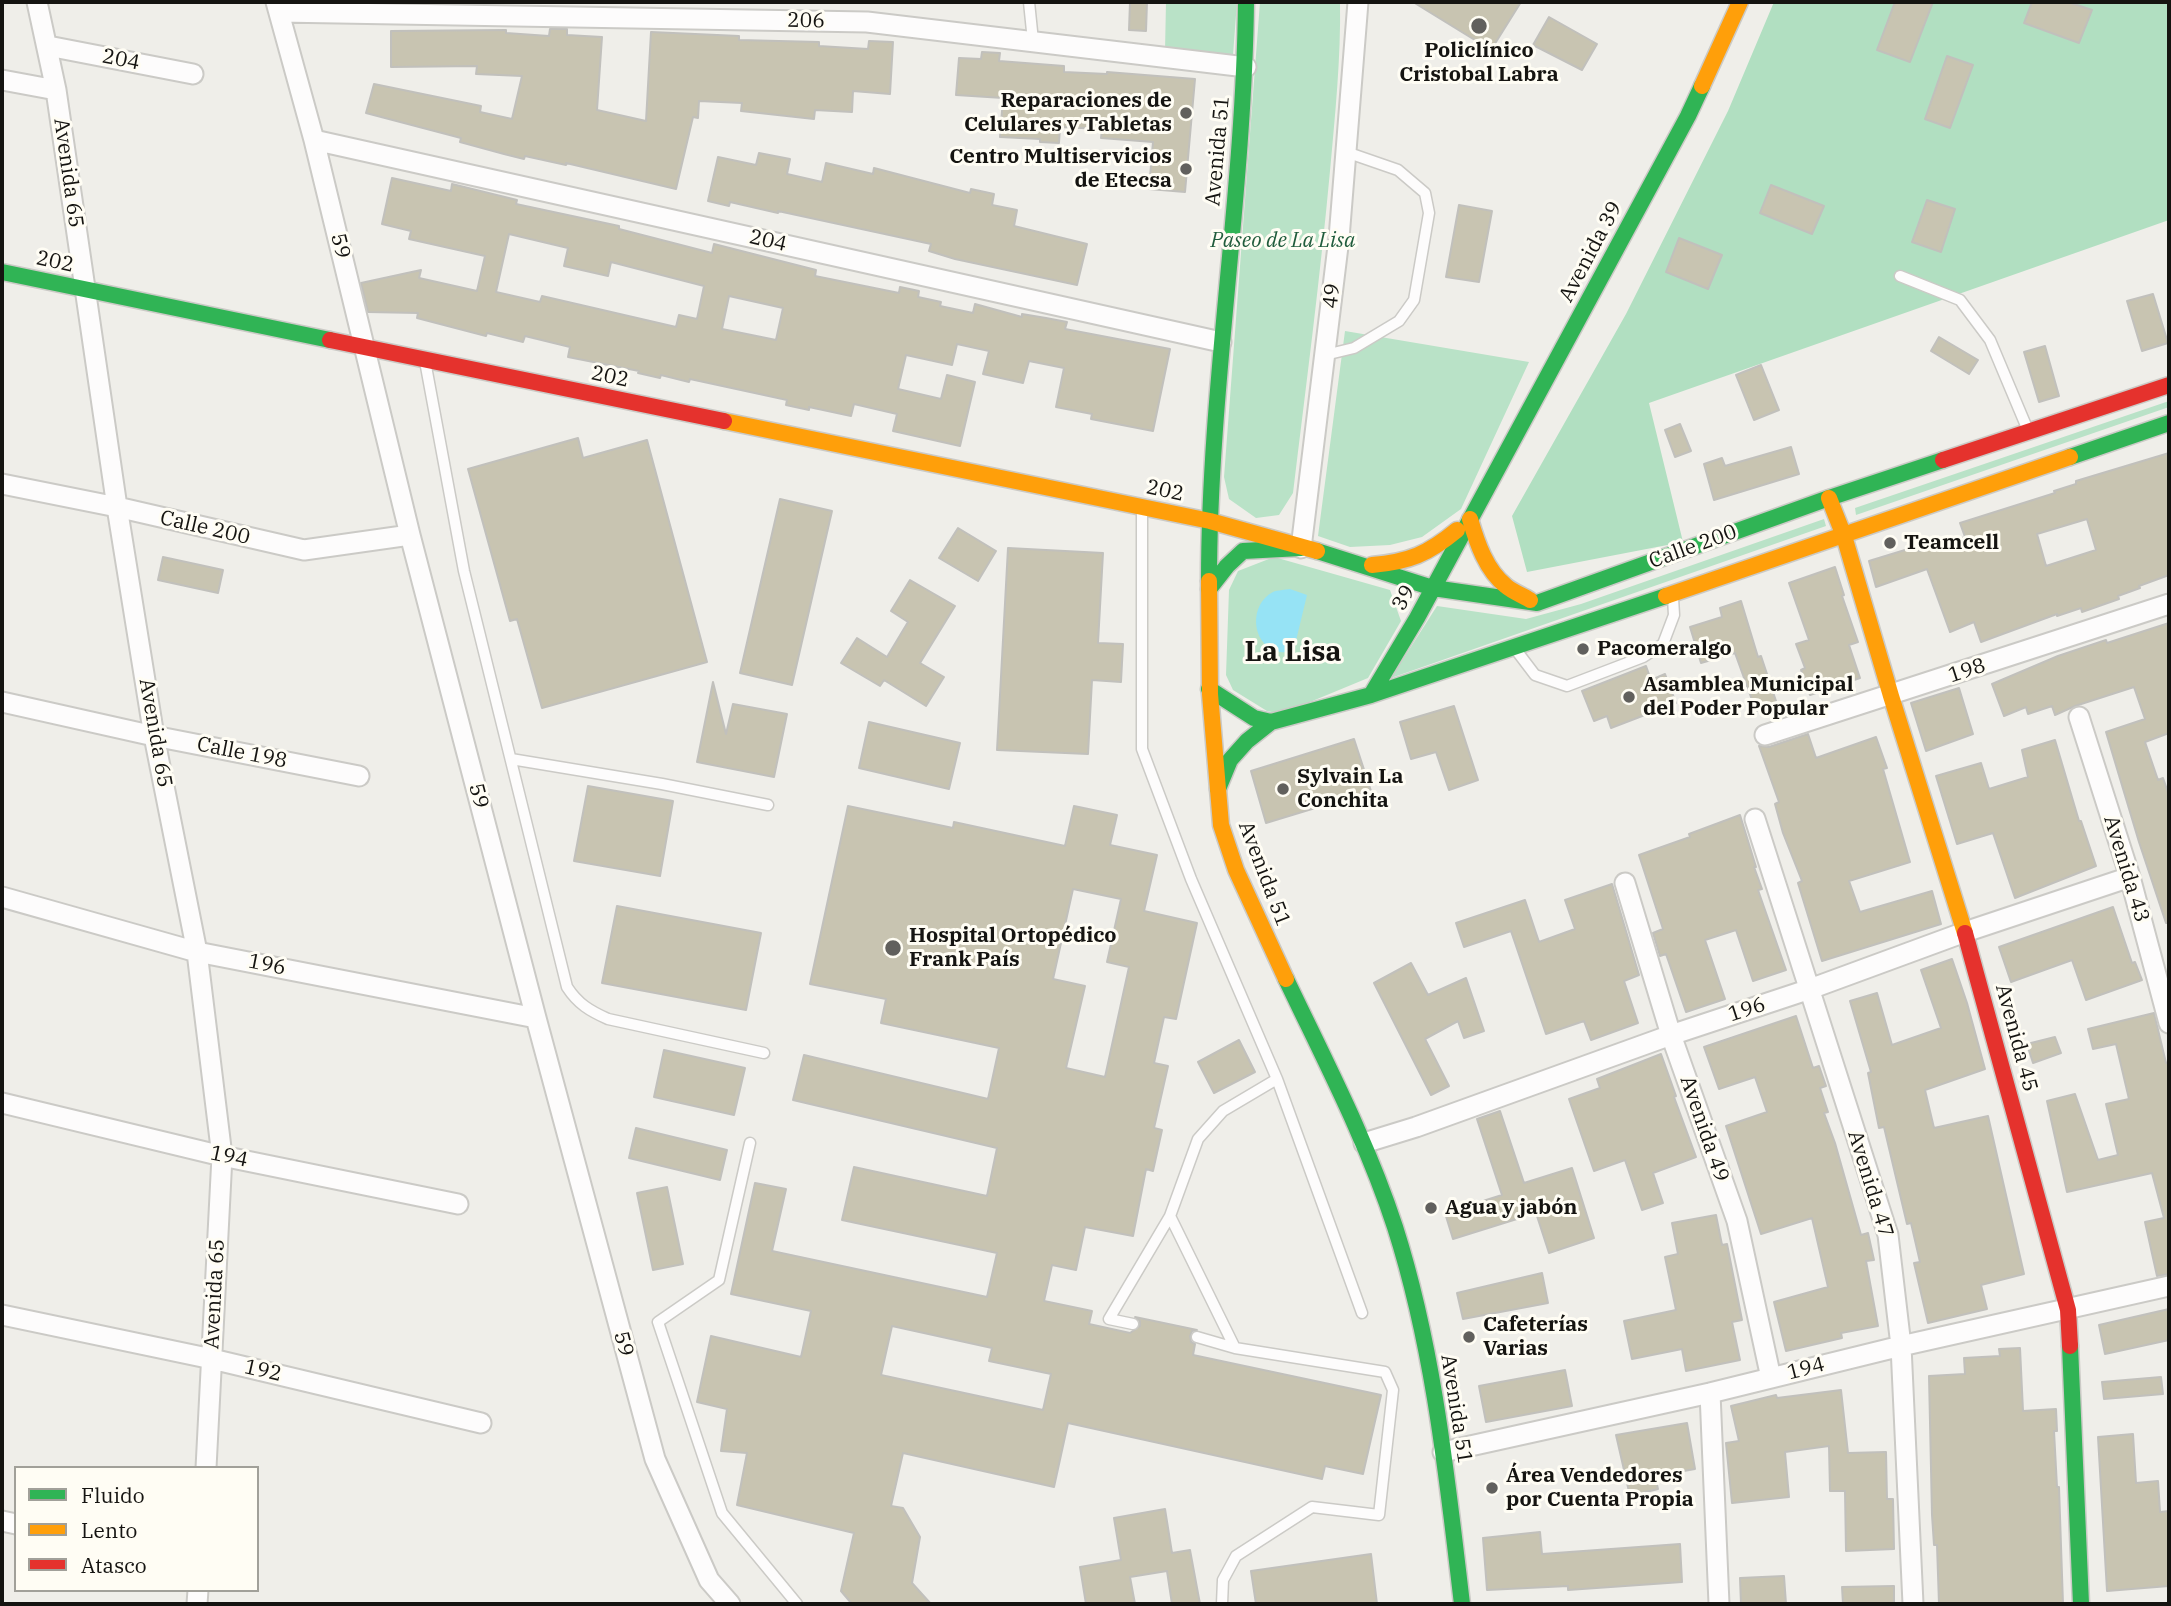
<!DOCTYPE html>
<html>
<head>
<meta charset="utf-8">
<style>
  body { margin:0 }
  #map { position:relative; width:2171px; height:1606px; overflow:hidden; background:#efeee9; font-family:"IBM Plex Serif",serif }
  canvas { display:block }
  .frame { position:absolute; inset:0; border:4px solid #151411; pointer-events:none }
  .legend { position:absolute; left:14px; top:1466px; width:245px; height:126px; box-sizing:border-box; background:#fffdf4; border:2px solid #a1a099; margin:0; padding:9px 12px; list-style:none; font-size:21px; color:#151411 }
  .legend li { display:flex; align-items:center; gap:14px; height:35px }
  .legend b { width:35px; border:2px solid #a1a099 }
</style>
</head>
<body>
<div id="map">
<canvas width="2171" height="1606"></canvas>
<div class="frame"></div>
<ul class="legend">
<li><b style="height:9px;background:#30b455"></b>Fluido</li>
<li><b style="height:9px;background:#ff9f0a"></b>Lento</li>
<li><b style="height:9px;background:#e5322d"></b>Atasco</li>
</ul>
</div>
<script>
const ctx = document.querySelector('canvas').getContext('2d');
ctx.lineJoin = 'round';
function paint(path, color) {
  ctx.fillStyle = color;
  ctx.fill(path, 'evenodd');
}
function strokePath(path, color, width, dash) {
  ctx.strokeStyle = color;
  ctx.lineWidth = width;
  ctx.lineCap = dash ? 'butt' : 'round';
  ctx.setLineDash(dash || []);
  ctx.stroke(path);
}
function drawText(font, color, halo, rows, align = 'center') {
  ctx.font = font + ' "IBM Plex Serif",serif';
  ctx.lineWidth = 6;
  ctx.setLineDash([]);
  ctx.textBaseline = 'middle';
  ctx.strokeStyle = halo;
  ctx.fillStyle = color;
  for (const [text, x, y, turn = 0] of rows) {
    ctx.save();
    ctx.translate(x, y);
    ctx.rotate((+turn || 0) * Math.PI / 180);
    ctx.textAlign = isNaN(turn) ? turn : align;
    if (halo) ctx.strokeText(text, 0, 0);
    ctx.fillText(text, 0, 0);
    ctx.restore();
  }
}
const green = new Path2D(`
  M1166,2h71l-4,53 -68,-4z
  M1260,2h80c1,56 -5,113 -10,169 -10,108 -24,215 -37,322l-14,22 -23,3 -27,-19 -5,-22z
  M1345,331l184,31 -68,147 -39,28 -32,8 -40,2 -32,-11z
  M2169,401v6l-313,108 -1,-7z
  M1824,519l2,7 -435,152 46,-72 89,13 55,-15z
  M1274,557l116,33 11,31 -33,57 -87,36 -14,-3 -34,-21 -7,-15 3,-85 9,-19z`);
const forest = new Path2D(`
  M1774,2h395v218l-520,183 34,139 -156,30 -15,-56 114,-202 102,-203z`);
const water = new Path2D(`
  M1290,589l17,6 -14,58c-5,-1 -12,0 -17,-2 -25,-8 -27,-47 -3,-59 4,-2 12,-2 17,-3z`);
const building = new Path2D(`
  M1130,2h17l-1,29 -17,-1z
  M1413,2h108l-30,48z
  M1895,2h38l-23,60 -33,-12z
  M2032,2h36l24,8 -13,33 -55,-20z
  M1549,17l48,27 -15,26 -49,-25z
  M550,29h17v6l35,2 -5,73 49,11 5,-89 88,4v4l80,2v4l49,3 1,-8 24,1 -3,52 -37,-3 -1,21 -37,-2 -1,9 -73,-8 1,-8 -43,-2 -1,17 -5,-1 -17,72 -110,-26v2l-41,-9 -1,3 -20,-5 -44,-12 1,-4 -95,-25 8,-29 107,22 -1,6 32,7 10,-43 -46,-2 1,-8 -86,1v-36l115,-1v3l43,3z
  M982,52l18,1 -1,8 65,5v6l43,2v-2l88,7 -10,113 -36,-3 4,-47 -52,-4 1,-9 -42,-2 -1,16 -19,-1v-3l-40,-2 3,-39 -47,-3 3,-37 22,1z
  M1947,56l26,9 -23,63 -25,-9z
  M759,153l31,6 -3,15 35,8 4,-19 47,11 1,-6 96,25 1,-4 23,5 -2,11 25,5 -3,16 73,18 -10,41 -122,-26 -26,-8 2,-7 -153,-33v2l-48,-11 -1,4 -21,-5 10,-44 38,8z
  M392,178l59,13 1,-7 65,16 -1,4 103,22v3l93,24 2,-9 102,26 -1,6 84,17 1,-6 19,4 -1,6 23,5 -1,4 33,7 2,-9 47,13v-3l24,4 21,4 -2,7 105,20 -17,82 -62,-12 1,-5 -36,-7 8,-39 -35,-7 -6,22 -40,-9 6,-23 -32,-7 -5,21 -46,-10 -8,34 43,10 6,-24 28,7 -15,64 -67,-15 4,-17 -43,-10 -3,12 -42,-9v3l-23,-5 1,-5 -97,-21 -1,3 -28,-7 -1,3 -22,-5 1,-2 -71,-14 2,-10 -45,-11 -2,6 -36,-9 -1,3 -69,-18 1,-5 -50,-1 -7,-29 60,-13 -2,8 58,13 8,-35 -76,-17 2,-8 -29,-7zM509,234l59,14 -4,18 44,10 3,-14 93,24 -7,33 -18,-4 -3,12 -134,-31 -2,6 -44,-10zM729,296l54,12 -7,32 -54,-11z
  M1771,185l53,21 -12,28 -52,-21z
  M1927,200l28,9 -14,43 -29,-10z
  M1459,205l33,6 -13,71 -33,-5z
  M1679,238l43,17 -14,34 -42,-17z
  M2153,294l15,49 -26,8 -15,-50z
  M1939,337l39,23 -9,14 -38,-23z
  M2045,346l14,50 -20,6 -15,-50z
  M1761,365l18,45 -25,10 -18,-45z
  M1680,424l11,27 -16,6 -10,-27z
  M578,438l5,20 64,-18 60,222 -165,46 -25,-89 -7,2 -42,-152z
  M1791,447l8,27 -85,26 -10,-36 18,-6 3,8z
  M2169,453v122l-30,11 1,2 -22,8 1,3 -37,13 -1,-4 -24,8v-2l-76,28 -7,-20 -24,10 -23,-63 -51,18 -7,-26 49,-15 1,5 46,-14 -5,-14 95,-30 -1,-2 22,-7v-3zM2087,519l9,31 -50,16 -9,-32z
  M780,499l52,12 -40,174 -52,-12z
  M958,528l38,23 -18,30 -39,-23z
  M1008,548l95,5 -5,90 25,1 -2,38 -29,-2 -4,74 -91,-4z
  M163,557l60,13 -5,23 -60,-13z
  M1835,567l9,28 -2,1 16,46 -9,3 11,33 -50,17 -9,-25 4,-2 -9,-24 13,-4 -20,-57z
  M910,580l45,26 -35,57 24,14 -18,29 -42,-26 -4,6 -39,-23 16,-25 30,19 21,-35 -17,-11z
  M1741,601l17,56 3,-1 16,48 -21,7 -21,-58 -34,10 -11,-36 32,-10 -2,-9z
  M2169,623v110l-24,9 13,38 5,-2 6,17v128h-3l-27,-81 -33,-110 39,-13 -11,-32 -59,19 -20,9 -3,-9 -24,8 -2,-7 -22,9 -12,-32 66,-28 48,-16 1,3z
  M1646,666l5,14 14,-6 11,29 -65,25 -4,-12 -13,5 -12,-30z
  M713,682l13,52 7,-30 54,10 -13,63 -77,-15z
  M1959,688l14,46 -47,17 -15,-48z
  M1454,706l24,74 -29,10 -13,-38 -25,7 -11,-37z
  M869,722l91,21 -11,46 -90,-21z
  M1808,734l8,24 60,-21 11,31 -4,1 27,93 -61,19 11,31 72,-21 9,33 -119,37 -24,-78 4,-2 -19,-48 -8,-29 4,-2 -20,-56 10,1z
  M1354,739l17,52 -105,32 -15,-52z
  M2055,740l24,81h2l15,45 -81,32 -22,-65 -36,11 -21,-68 45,-13 8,26 39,-12 -6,-27z
  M588,786l85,15 -13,75 -86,-15z
  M848,806l105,22 1,-6 111,24 9,-40 43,9 -7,30 47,10 -13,56 53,12 -21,96 -12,-2 -10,46 14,3 -14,62 8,2 -9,41 -7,-2 -13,67 -48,-9 -9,43 -24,-5 -8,36 48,10 -3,13 41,9 10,-7v-5l-5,-4 62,13 -5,1 -2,5 1,6 4,2 -2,11 188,40 -18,79 -38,-8 -3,13 -254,-56 -14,64 -151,-34 -12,53 12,2 17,29 -8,46 19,21h-79l-11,-13 13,-58 -117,-28 10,-52 -26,-2 6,-42 -30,-7 14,-66 90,21 10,-46 -80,-17 24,-111 31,6 -14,62 215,46 10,-44 -155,-33 12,-53 133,29 10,-48 -204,-48 11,-45 184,44 11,-51 -118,-25 5,-24 -76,-15zM1073,889l48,10 -14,63 22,5 -24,110 -39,-9 19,-82 -32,-7zM892,1326l100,22 -3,13 62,13 -8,36 -162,-35z
  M1740,815l16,52h-2l8,22 -4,1 28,80 -33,11 -17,-51 -31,10 20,59 -39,13 -20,-58 -6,2 -7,-23 10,-4 -24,-74 51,-18 -1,-3z
  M1612,884l27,91 -15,6 14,42 -47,17 -7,-19 -38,13 -35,-103 -47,16 -8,-24 69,-23 14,42 36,-13 -10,-29z
  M617,906l144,27 -15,77 -144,-27z
  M2113,907l19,56 3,-1 7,18 -56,20 -14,-40 -61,22 -12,-35z
  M1952,959l15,44 18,66 -60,21 9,38 54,-12 36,158 -43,11 6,24 -59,14 -14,-60 6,-1 -9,-39 -4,1 -23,-97 -5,1 -11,-55 3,-1 -21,-71 27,-8 15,52 49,-17 -20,-58z
  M1411,963l17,32 38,-17 18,53 -20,7 -6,-17 -33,18 24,47 -18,9 -57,-112z
  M2154,1013l12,50 3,-1v212l-12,2 -12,-54 19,-4 -12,-45 -85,19 -20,-91 28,-7 23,66 20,-5 -12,-51 23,-5 -13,-55 -23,5 -5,-20z
  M1796,1016l17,52 6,-2 7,20 -6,2 8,24 -4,1 11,30 26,92 7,-2 6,27 -8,1 12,65 -37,7 1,5 -56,13 -12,-49 54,-15 -16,-69 -51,16 -35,-108 41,-14 -12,-35 -36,12 -15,-42z
  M2055,1037l6,16 -28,10 -6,-19z
  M1239,1040l16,32 -41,21 -16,-31z
  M664,1050l81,18 -11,47 -80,-18z
  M1661,1054l15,42 -2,1 22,60 -43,16 10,30 -21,7 -17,-50 -31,11 -25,-72 31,-11 -3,-9z
  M1500,1111l24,72 48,-15 22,70 -45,15 -13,-40 -83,26 -8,-26 57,-18 -25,-76z
  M636,1128l91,22 -7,30 -91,-22z
  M667,1187l16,77 -30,6 -16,-77z
  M1716,1215l6,30 5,-1 15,76 -10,2 8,38 -54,11 -4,-22 -50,10 -8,-38 52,-11 -11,-53 13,-3 -6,-31z
  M1542,1273l6,30 -85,16 -6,-26z
  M2169,1309v31l-64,14 -6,-29z
  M2020,1348l3,63 33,-2 1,22h-3l3,56h2l4,117h-124l-2,-59h-3l-2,-30 -3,-139 36,-2 -1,-16 36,-2 -1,-7z
  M1565,1370l7,36 -86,16 -7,-36z
  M2161,1377l2,17 -59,5 -2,-17z
  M1841,1390l7,63 38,-1 1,47h6l1,50 -48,2 -1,-60h-15l-1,-45 -44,6 4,45 -57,6 -6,-60 13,-2 -8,-35 45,-11 1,3z
  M1687,1423l8,46 -40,7 3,13 -28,7 -14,-61z
  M2133,1434l3,49 22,-2 2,31 9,-1v75l-62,5 -9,-154z
  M1165,1509l7,44 18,-3 10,54h-28l-5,-33 -37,6 5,27h-49l-6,-37 41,-7 -7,-42z
  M1540,1532l2,22 138,-10 2,38 -114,8v-4l-81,4 -4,-52z
  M1371,1554l6,50h-121l-5,-33z
  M1784,1576l2,28h-45l-1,-26z
  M1894,1586v17l-51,1 -1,-17z`);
const lane = new Path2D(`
  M1029,2l4,39
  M1900,276l60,24 30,40 37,88
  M1325,355l29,-7 45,-27 15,-21 15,-87 -4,-20 -27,-23 -52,-18
  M425,361l39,210 103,416c11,17 23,24 41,32l156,34
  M1142,511v238l49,130 86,200 85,234
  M1516,650l19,25 32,11 76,-29 20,-13 11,-29 -1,-17
  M511,759l151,25 106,21
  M750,1143l-31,137 -61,42 64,191 75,91
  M1133,1324l-24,-5 61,-103
  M1197,1337l38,11 150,24 8,18 -14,125 -67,-8 -76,49 -13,24 -1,24
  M1235,1348l-65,-132 28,-77 25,-28 54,-32`);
const street = new Path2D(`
  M37,2l19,88 61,417 37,229 43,216 25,204 -16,312
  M276,2l38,138 96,395 126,483 119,441 54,121 21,24
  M279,12l588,10 379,45
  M48,46l145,28
  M2,80l54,10
  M314,140l907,202
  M2,484l115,23 187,43 106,-15
  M1301,548l38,-310 19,-236
  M2,702l152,34 205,40
  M2079,717l51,160 39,146
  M1765,735l404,-131
  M1755,819l133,416 13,111 12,258
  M1625,883l46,152 66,186 34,157
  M2,897l195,55 339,66
  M2,1103l220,53 236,48
  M1364,1143l52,-16 255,-92 139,-46 155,-57 165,-55
  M2,1315l210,44 269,64
  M1710,1393l9,211
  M1443,1452l267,-59 191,-47 268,-60
  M2,1521l14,3
  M197,1604l1,-14`);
const fast = new Path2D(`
  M2,272l328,68
  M2070,457l99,-34
  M1317,551l116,37 104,15 292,-105 114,-38
  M1209,581c0,-194 35,-385 37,-579
  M1209,589l18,-23 16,-15 58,-3
  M1209,689l45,29 17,4
  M1371,695l46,-77 271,-502 14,-30
  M1218,789l12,-29 17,-19 24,-19 100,-27 295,-99
  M1286,979c39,82 81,162 109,248 39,122 52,251 67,377
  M2070,1346l11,258`);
const slow = new Path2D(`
  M1702,86l38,-84
  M724,421l486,100 107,30
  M1829,498l15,38 47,160 74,237
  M1470,519c7,24 16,51 36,67 7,6 16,9 24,14
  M1372,565c37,-3 56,-11 85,-35
  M1209,581l1,113 11,131 15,45 50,109
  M1666,596l404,-139`);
const jam = new Path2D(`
  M330,340l394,81
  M1943,460l226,-75
  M1965,933l103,377 2,36`);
const markers = [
  [1479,26,9,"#61605d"],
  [1186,113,7,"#61605d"],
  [1186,169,7,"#61605d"],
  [1890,543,7,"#61605d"],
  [1583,649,7,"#61605d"],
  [1629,697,7,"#61605d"],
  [1283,789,7,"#61605d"],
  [893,948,9,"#61605d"],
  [1431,1208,7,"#61605d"],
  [1469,1337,7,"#61605d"],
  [1492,1488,7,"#61605d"]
];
const streetNames = [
  ["206",806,21,1],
  ["204",121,60,11],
  ["Avenida 51",1218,151,-85],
  ["Avenida 65",68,173,82],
  ["204",768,241,13],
  ["59",340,246,76],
  ["Avenida 39",1591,252,-62],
  ["202",55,262,12],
  ["49",1332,296,-83],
  ["202",610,377,12],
  ["202",1165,491,12],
  ["Calle 200",205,528,13],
  ["Calle 200",1693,547,-20],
  ["39",1404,598,-61],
  ["198",1967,671,-18],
  ["Avenida 65",155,733,80],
  ["Calle 198",242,753,11],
  ["59",478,796,75],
  ["Avenida 43",2126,869,73],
  ["Avenida 51",1264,874,69],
  ["196",267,965,11],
  ["196",1747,1010,-18],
  ["Avenida 45",2016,1038,75],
  ["Avenida 49",1704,1129,71],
  ["194",229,1157,12],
  ["Avenida 47",1870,1184,73],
  ["Avenida 65",215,1294,-87],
  ["59",623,1344,75],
  ["194",1806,1369,-14],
  ["192",263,1371,13],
  ["Avenida 51",1456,1409,81]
];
const poiNames = [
  ["Policlínico",1479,51,"center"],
  ["Cristobal Labra",1479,75,"center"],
  ["Reparaciones de",1172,101,"right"],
  ["Celulares y Tabletas",1172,125,"right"],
  ["Centro Multiservicios",1172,157,"right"],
  ["de Etecsa",1172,181,"right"],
  ["Teamcell",1904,543],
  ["Pacomeralgo",1597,649],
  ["Asamblea Municipal",1643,685],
  ["del Poder Popular",1643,709],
  ["Sylvain La",1297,777],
  ["Conchita",1297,801],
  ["Hospital Ortopédico",909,936],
  ["Frank País",909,960],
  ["Agua y jabón",1445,1208],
  ["Cafeterías",1483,1325],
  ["Varias",1483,1349],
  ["Área Vendedores",1506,1476],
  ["por Cuenta Propia",1506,1500]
];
const parkNames = [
  ["Paseo de La Lisa",1283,241]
];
const districtNames = [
  ["La Lisa",1293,653]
];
paint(green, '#b9e2c7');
paint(forest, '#b1dfc1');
paint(water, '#96e3f5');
paint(building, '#c8c4b1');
strokePath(building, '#c1c0bc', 2);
strokePath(lane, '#cbcac6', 13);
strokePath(street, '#cbcac6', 23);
strokePath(fast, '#cbcac6', 19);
strokePath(slow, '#cbcac6', 19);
strokePath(jam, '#cbcac6', 19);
strokePath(lane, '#fdfcfc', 10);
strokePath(street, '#fdfcfc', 19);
strokePath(fast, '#30b455', 16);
strokePath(slow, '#ff9f0a', 16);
strokePath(jam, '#e5322d', 16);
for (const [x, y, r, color] of markers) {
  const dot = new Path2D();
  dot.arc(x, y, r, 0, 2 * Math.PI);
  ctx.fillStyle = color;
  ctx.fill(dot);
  strokePath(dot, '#fffdf4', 2.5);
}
drawText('21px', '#151411', '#fffdf4', streetNames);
drawText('bold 21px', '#151411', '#fffdf4', poiNames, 'left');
drawText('italic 21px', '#205c3c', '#fffdf4', parkNames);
drawText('bold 28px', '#151411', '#fffdf4', districtNames);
</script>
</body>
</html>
